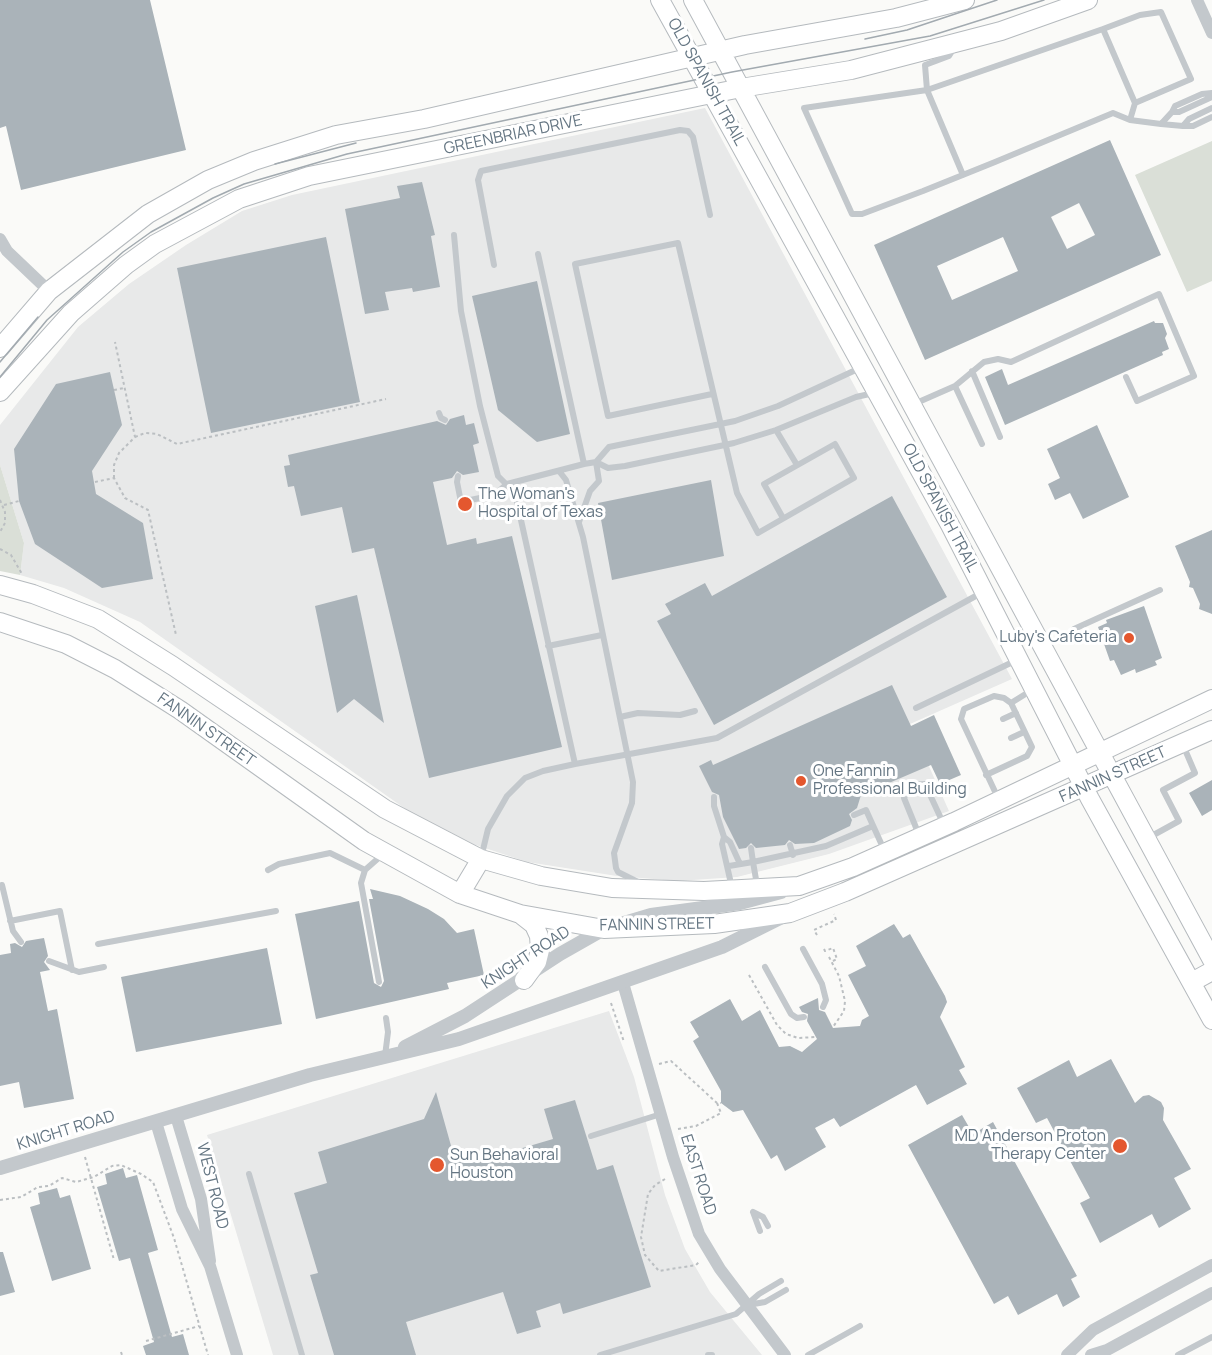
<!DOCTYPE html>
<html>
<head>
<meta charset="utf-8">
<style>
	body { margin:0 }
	canvas { display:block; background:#fafaf8 }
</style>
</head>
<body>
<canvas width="1212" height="1355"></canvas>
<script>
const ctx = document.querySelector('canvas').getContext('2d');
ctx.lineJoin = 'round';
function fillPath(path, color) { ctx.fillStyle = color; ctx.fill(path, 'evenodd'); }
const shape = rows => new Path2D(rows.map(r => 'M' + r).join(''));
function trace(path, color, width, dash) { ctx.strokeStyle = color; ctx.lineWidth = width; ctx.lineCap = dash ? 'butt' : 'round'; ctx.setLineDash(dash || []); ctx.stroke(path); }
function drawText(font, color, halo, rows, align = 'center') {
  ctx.font = font + ' Manrope,sans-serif'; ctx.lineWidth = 6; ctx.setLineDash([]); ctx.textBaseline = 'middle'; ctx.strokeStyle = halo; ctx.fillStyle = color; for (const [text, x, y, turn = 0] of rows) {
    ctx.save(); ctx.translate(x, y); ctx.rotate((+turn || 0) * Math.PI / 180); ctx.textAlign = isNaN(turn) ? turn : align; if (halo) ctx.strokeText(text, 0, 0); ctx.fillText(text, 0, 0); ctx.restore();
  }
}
const built = shape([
	[705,108,1012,679,910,724,949,811,829,854,737,877,678,881,617,876,527,862,473,844,407,810,140,622,64,588,20,575,24,543,0,465,0,425,78,327,129,284,186,245,242,211,292,195],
	[609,1011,634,1077,665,1195,685,1249,710,1292,762,1355,273,1355,207,1135]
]);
const green = shape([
	[1212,141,1212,281,1187,292,1135,175],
	[0,465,24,543,20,575,0,571]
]);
const building = shape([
	[0,0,150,0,186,150,21,190,6,126,0,128],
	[1110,140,1161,255,925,360,874,245],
	[1079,203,1095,235,1067,249,1051,217],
	[1003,237,1018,271,952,300,937,266],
	[422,182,435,235,431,236,440,287,413,292,412,288,385,292,389,310,365,314,345,209,400,198,397,186],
	[326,237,360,402,211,433,177,268],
	[537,281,570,434,537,442,498,410,472,296],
	[1154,321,1155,323,1163,323,1167,334,1165,338,1169,349,1162,352,1163,355,1005,425,985,377,1002,369,1008,385],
	[110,372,122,425,92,471,96,494,143,523,153,579,102,588,35,544,19,501,14,449,56,384],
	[464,415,466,425,474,423,479,443,473,445,479,472,463,475,457,471,452,478,433,482,447,545,476,538,477,544,512,536,562,747,429,778,374,548,352,553,342,507,301,516,294,486,288,487,284,466,290,465,288,455,437,421,446,425,450,419],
	[1097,425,1129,497,1083,519,1070,493,1055,500,1048,484,1060,478,1047,449],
	[711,480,724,556,612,580,598,503],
	[892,496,947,597,714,725,657,621,671,614,665,604,705,583,712,596],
	[1212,530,1212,614,1199,609,1200,604,1193,588,1189,587,1190,582,1175,546],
	[357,595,384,723,354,699,337,713,315,606],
	[1144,606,1162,658,1155,661,1157,665,1136,673,1135,669,1121,675,1114,660,1110,661,1098,627,1107,623,1106,620],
	[892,685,911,726,934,715,961,775,940,784,931,765,861,795,857,808,849,814,852,820,850,826,814,843,795,844,789,840,785,845,756,848,751,843,746,848,739,849,723,817,719,795,712,792,699,766,711,760,713,765],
	[1212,780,1212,810,1202,816,1189,793],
	[370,889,400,896,428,909,444,919,457,933,474,929,484,975,447,983,449,989,316,1019,295,914,359,901,374,983,381,987,384,981,369,899,373,899],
	[894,924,903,938,910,934,945,996,947,1002,940,1017,965,1067,959,1070,967,1084,927,1105,916,1085,840,1127,834,1118,815,1128,826,1147,785,1171,777,1155,771,1159,743,1110,733,1112,721,1103,721,1091,693,1041,699,1037,690,1022,730,999,742,1021,760,1010,779,1047,790,1046,802,1052,817,1039,807,1021,808,1014,802,1012,799,1007,818,998,819,1010,825,1012,833,1028,860,1026,862,1020,869,1016,848,975,866,966,856,946],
	[44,938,48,956,44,962,50,970,40,972,48,1011,57,1009,74,1099,24,1108,19,1082,0,1086,0,955,11,953,10,944,15,943,22,947,26,941],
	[267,948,282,1024,136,1052,121,977],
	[1111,1059,1135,1103,1143,1096,1149,1095,1161,1102,1164,1108,1163,1120,1191,1169,1174,1178,1191,1209,1159,1228,1152,1214,1100,1243,1080,1203,1090,1198,1047,1118,1036,1123,1017,1088,1069,1060,1077,1077],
	[436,1092,455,1160,490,1149,492,1157,553,1139,544,1109,575,1100,597,1170,613,1165,651,1287,563,1314,560,1303,536,1311,541,1327,517,1334,503,1292,406,1322,416,1355,334,1355,310,1275,318,1273,294,1193,327,1183,318,1152,424,1119],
	[962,1115,973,1134,993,1122,1077,1276,1071,1279,1080,1297,1063,1307,1057,1294,1018,1315,1008,1296,994,1304,908,1145],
	[123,1168,126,1178,137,1175,158,1250,148,1253,172,1337,183,1334,189,1355,146,1355,143,1346,154,1342,130,1258,119,1261,97,1187,107,1184,105,1174],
	[57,1188,60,1198,70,1195,91,1269,52,1281,30,1207,40,1204,38,1193],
	[0,1252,3,1252,15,1292,0,1296]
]);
const path = shape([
	[114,390,124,388],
	[135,437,145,433,157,434,177,444,386,399],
	[114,478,114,465,119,453,135,437,115,342],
	[95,482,114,478,125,498,148,510,176,635],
	[0,500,5,512,5,523,0,532],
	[4,505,19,501],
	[0,549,11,555,22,574],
	[817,935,814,930,836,920,834,914],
	[824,949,825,951,833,948,837,959,831,962],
	[829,957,839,976,845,1001,844,1011,833,1027],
	[749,975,777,1025,786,1034,798,1038,815,1037],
	[611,1003,624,1042],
	[659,1064,671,1061,717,1103,721,1103],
	[678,1129,696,1126,721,1113,717,1103],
	[85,1157,114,1260],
	[665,1179,655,1185,648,1194,641,1237,645,1255,659,1271,696,1265,700,1261],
	[0,1200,21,1197,38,1187,49,1186,62,1178,76,1182,94,1177,112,1166,121,1165,141,1174,153,1182,174,1238,208,1355],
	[146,1341,199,1326],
	[121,1352,122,1355]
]);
const service = shape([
	[1103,29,1140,15,1161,12,1191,79,1135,103],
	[954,48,949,56,925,65,927,90,804,108,852,214,862,214,923,191,995,162,1113,113,1130,120,1135,103,1103,29,927,90,963,175],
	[1212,97,1179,112,1172,112,1161,124,1183,126,1189,119,1212,108],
	[1172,112,1175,106,1202,94,1212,93],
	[1130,120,1161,124],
	[1183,126,1193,126,1212,117],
	[454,235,461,311,480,406,498,476,515,493,575,764,543,771,525,778,507,796,488,829,481,858],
	[494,265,478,180,481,171,680,130,688,131,693,137,710,215],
	[972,371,1000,437],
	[955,386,982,444],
	[712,394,608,416,575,264,678,243,737,493,758,533,854,478,835,444,764,484,783,518],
	[914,404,955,386,984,362,998,359,1011,362,1159,294,1194,376,1137,401,1126,377],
	[439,413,441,418,445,420],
	[776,430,797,465],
	[596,462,608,468,625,466,734,443,776,430,856,397,874,393],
	[584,464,596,462,609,447,735,421,778,406,860,368],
	[559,471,566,480,583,537,633,782,632,803,614,853,616,868,618,872,640,883],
	[458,476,457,482,461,502,494,495,507,484,584,464,538,254],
	[579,522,590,491,599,481,596,462],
	[1074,629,1160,590],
	[548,646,602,635],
	[916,708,1017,660],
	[620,717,638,713,680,715,695,711],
	[1003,719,1016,713],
	[1011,738,1024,732],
	[575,764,717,738,983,592],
	[986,775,1027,756,1032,747,1011,703],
	[714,797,714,806,724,837,722,844,732,888],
	[998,798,961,719,964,709,994,696,1004,698,1011,703,1032,690],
	[854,815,866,810,885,852],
	[919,835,904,798,910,785,925,784,944,825],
	[724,837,730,842,740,864],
	[1148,838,1179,821,1163,790,1195,773,1183,745],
	[790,845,793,855],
	[729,866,753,862,751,848],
	[268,870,279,864,330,853,365,870],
	[2,885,13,931,21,942],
	[757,885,753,862,826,846,873,826],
	[10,921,60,911,72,970],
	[98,944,276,911],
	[803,949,822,984,826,1000,823,1007],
	[49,961,79,972,104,967],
	[765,967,791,1014,797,1018,804,1017],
	[379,982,361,883,365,870,382,855],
	[385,1056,388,1032,386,1018],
	[591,1136,661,1114],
	[249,1174,302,1355],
	[753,1212,763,1217,768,1226],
	[753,1212,760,1231],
	[748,1305,765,1302,786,1290],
	[600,1355,736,1314,759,1294,781,1281],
	[708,1355,712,1355],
	[808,1355,860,1326],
	[1178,1355,1212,1337]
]);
const minor = shape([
	[1197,0,1212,33],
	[0,239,7,251,49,291],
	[623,983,673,1157,699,1234,720,1269,785,1355],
	[176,1116,201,1199,210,1261],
	[156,1122,182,1209,210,1266,237,1355],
	[1067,1355,1093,1330,1212,1265],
	[1091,1355,1107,1350,1212,1293]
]);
const tertiary = shape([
	[405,1047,465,1016,560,954,604,929,651,915,740,903,781,892],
	[0,1168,310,1075,459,1039,722,947,780,918]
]);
const primary = shape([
	[660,0,950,525,1090,799,1212,1020],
	[693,0,1212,960],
	[0,348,49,291,148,214,208,180,254,161,336,135,424,119,745,45,896,18,965,0],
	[0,392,71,313,126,265,155,244,239,199,309,176,741,88,851,70,1001,31,1088,0],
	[0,585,33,594,98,619,173,666,385,809,481,859,541,876,612,888,704,891,799,886,853,867,954,822,1212,699],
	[0,622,66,644,115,669,180,710,364,841,460,894,520,914,604,929,714,924,790,913,845,892,1212,730],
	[460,894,481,859],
	[520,914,534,925,539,936,540,950,537,962,524,980],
	[1192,982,1212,971]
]);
const tram = shape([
	[865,39,907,30,997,0],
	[275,164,356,143],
	[0,362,38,317],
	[0,377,47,320,123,252,151,232,213,198,244,184,347,154,732,72,930,36,1044,0]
]);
const markers = [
	[465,504,8,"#e4572e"],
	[1129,638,6,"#e4572e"],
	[801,781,6,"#e4572e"],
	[1120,1146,8,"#e4572e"],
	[437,1165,8,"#e4572e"]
];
const streetNames = [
	["OLD SPANISH TRAIL",706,82,61],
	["GREENBRIAR DRIVE",513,135,-12],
	["OLD SPANISH TRAIL",940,508,62],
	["FANNIN STREET",206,730,35],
	["FANNIN STREET",1113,775,-24],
	["FANNIN STREET",657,925,-1],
	["KNIGHT ROAD",526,958,-33],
	["KNIGHT ROAD",66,1131,-17],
	["EAST ROAD",698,1175,72],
	["WEST ROAD",212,1186,76]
];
const poiNames = [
	["The Woman's",478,495],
	["Hospital of Texas",478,513],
	["Luby's Cafeteria",1117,638,"right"],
	["One Fannin",813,772],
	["Professional Building",813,790],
	["MD Anderson Proton",1106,1137,"right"],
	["Therapy Center",1106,1155,"right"],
	["Sun Behavioral",450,1156],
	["Houston",450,1174]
];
fillPath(built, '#e8e9e9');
fillPath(green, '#dadfd7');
fillPath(building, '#aab3b9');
trace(primary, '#b5babe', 20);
trace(path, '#bbbfc2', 2, [3, 3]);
trace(service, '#c3c8cc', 6);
trace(minor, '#c3c8cc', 12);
trace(tertiary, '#c3c8cc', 14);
trace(primary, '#fff', 18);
trace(tram, '#a2aab0', 1.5);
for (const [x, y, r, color] of markers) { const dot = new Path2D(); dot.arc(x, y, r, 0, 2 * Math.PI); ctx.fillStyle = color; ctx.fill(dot); trace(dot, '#fff', 2); }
drawText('16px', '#657683', '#fff', streetNames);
drawText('16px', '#657683', '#fff', poiNames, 'left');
</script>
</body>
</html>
